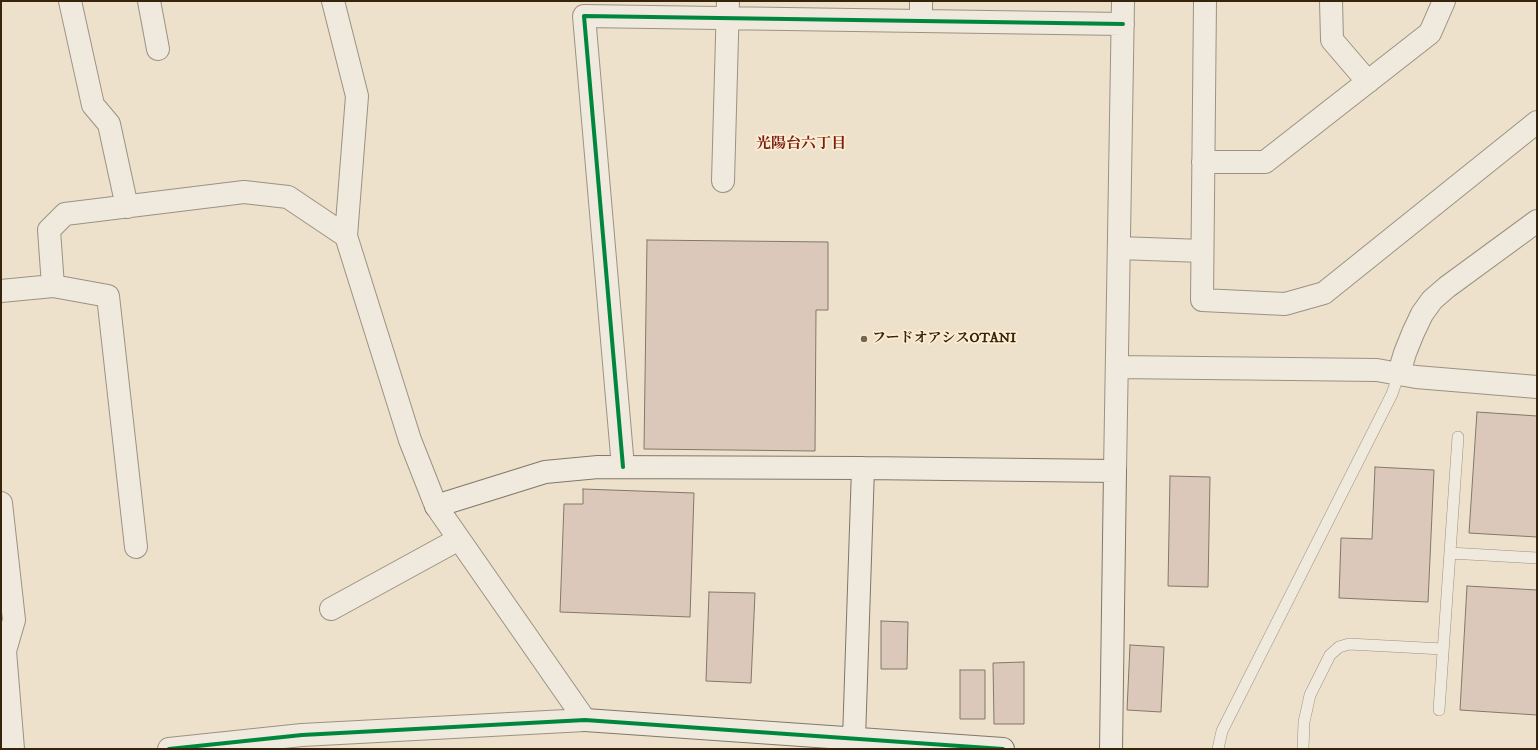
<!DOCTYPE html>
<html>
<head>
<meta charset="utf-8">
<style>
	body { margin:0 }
	#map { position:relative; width:1538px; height:750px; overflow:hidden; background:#ede1cb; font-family:"IM FELL DW Pica",serif }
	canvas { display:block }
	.frame { position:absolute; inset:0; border:2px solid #38240a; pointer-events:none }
</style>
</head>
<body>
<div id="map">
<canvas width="1538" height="750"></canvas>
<div class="frame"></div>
</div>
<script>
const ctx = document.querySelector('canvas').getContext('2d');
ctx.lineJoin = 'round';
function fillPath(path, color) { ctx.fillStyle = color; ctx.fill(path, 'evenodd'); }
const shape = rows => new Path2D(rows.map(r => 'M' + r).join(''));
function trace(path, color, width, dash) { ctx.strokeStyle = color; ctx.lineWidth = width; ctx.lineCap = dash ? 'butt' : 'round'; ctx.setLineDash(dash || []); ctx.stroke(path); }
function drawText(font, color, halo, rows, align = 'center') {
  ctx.font = font + ' "IM FELL DW Pica","Noto Serif JP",serif'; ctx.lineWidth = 3.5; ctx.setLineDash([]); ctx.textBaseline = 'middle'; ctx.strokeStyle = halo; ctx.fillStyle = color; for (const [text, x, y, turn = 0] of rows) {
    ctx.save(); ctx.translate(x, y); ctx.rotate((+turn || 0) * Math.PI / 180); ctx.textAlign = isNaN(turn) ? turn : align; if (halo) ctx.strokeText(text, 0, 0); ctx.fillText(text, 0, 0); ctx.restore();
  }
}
const building = shape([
	[647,240,828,242,828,310,816,310,815,451,644,449,647,240],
	[1477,412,1537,416,1537,537,1469,533,1477,412],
	[1375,467,1434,470,1428,602,1339,598,1341,538,1372,539,1375,467],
	[1170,476,1210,477,1208,587,1168,586,1170,476],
	[583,489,694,493,690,617,560,612,564,504,583,504,583,489],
	[1467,586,1537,590,1537,715,1460,710,1467,586],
	[709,592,755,593,751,683,706,681,709,592],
	[881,621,908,622,907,669,881,669,881,621],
	[1130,645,1164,647,1161,712,1127,710,1130,645],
	[1024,662,1024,724,994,724,993,663,1024,662],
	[960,670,985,670,985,719,960,719,960,670]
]);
const lane = shape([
	[1450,553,1537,558],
	[1439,710,1458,437],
	[1218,749,1222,731,1392,394,1399,373],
	[1303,749,1304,722,1310,695,1330,655,1339,647,1349,644,1443,649]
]);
const street = shape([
	[70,1,93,105,109,124,127,207],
	[149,1,158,49],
	[333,1,357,96,346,236,410,440,436,506,585,720],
	[921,1,921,21],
	[1205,1,1202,300,1285,304,1324,293,1537,122],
	[1331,1,1332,40,1368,82],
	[1203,162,1265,162,1430,33,1444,1],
	[723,181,728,1],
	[1119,248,1202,251],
	[53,286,108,296,136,547],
	[1,291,53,286,49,230,65,214,244,192,288,197,346,236],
	[1117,367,1377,370,1416,377,1537,387],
	[1399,373,1405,353,1413,333,1422,314,1432,300,1447,287,1537,221],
	[623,467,584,16,1123,24],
	[1115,471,1123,1],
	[1,503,14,620,5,651,13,749],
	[331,609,459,539],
	[169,749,302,735,585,720]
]);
const secondary = shape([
	[436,506,545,472,598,467,863,468,1115,471,1111,749],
	[585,720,1003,749],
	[854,739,863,468]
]);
const cycleway = shape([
	[623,467,584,16,1123,24],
	[169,749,302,735,585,720,1003,749]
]);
const markers = [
	[864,339,4,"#77664e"]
];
const poiNames = [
	["フードオアシスOTANI",872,339]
];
const neighbourhoodNames = [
	["光陽台六丁目",801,145]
];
fillPath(building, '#dbc8ba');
trace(building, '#817869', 1);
trace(lane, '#9b9282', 12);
trace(street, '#9b9282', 24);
trace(secondary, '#817869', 24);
trace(lane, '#efe9de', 11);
trace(street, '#efe9de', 22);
trace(secondary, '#efe9de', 22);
trace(cycleway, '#00873e', 4);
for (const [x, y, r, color] of markers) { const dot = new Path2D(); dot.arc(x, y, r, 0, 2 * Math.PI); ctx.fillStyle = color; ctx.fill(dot); trace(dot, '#fdeed3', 1.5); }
drawText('bold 14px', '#38240a', '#fdeed3', poiNames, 'left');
drawText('bold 15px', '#7a1f14', '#fdeed3', neighbourhoodNames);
</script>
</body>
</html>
